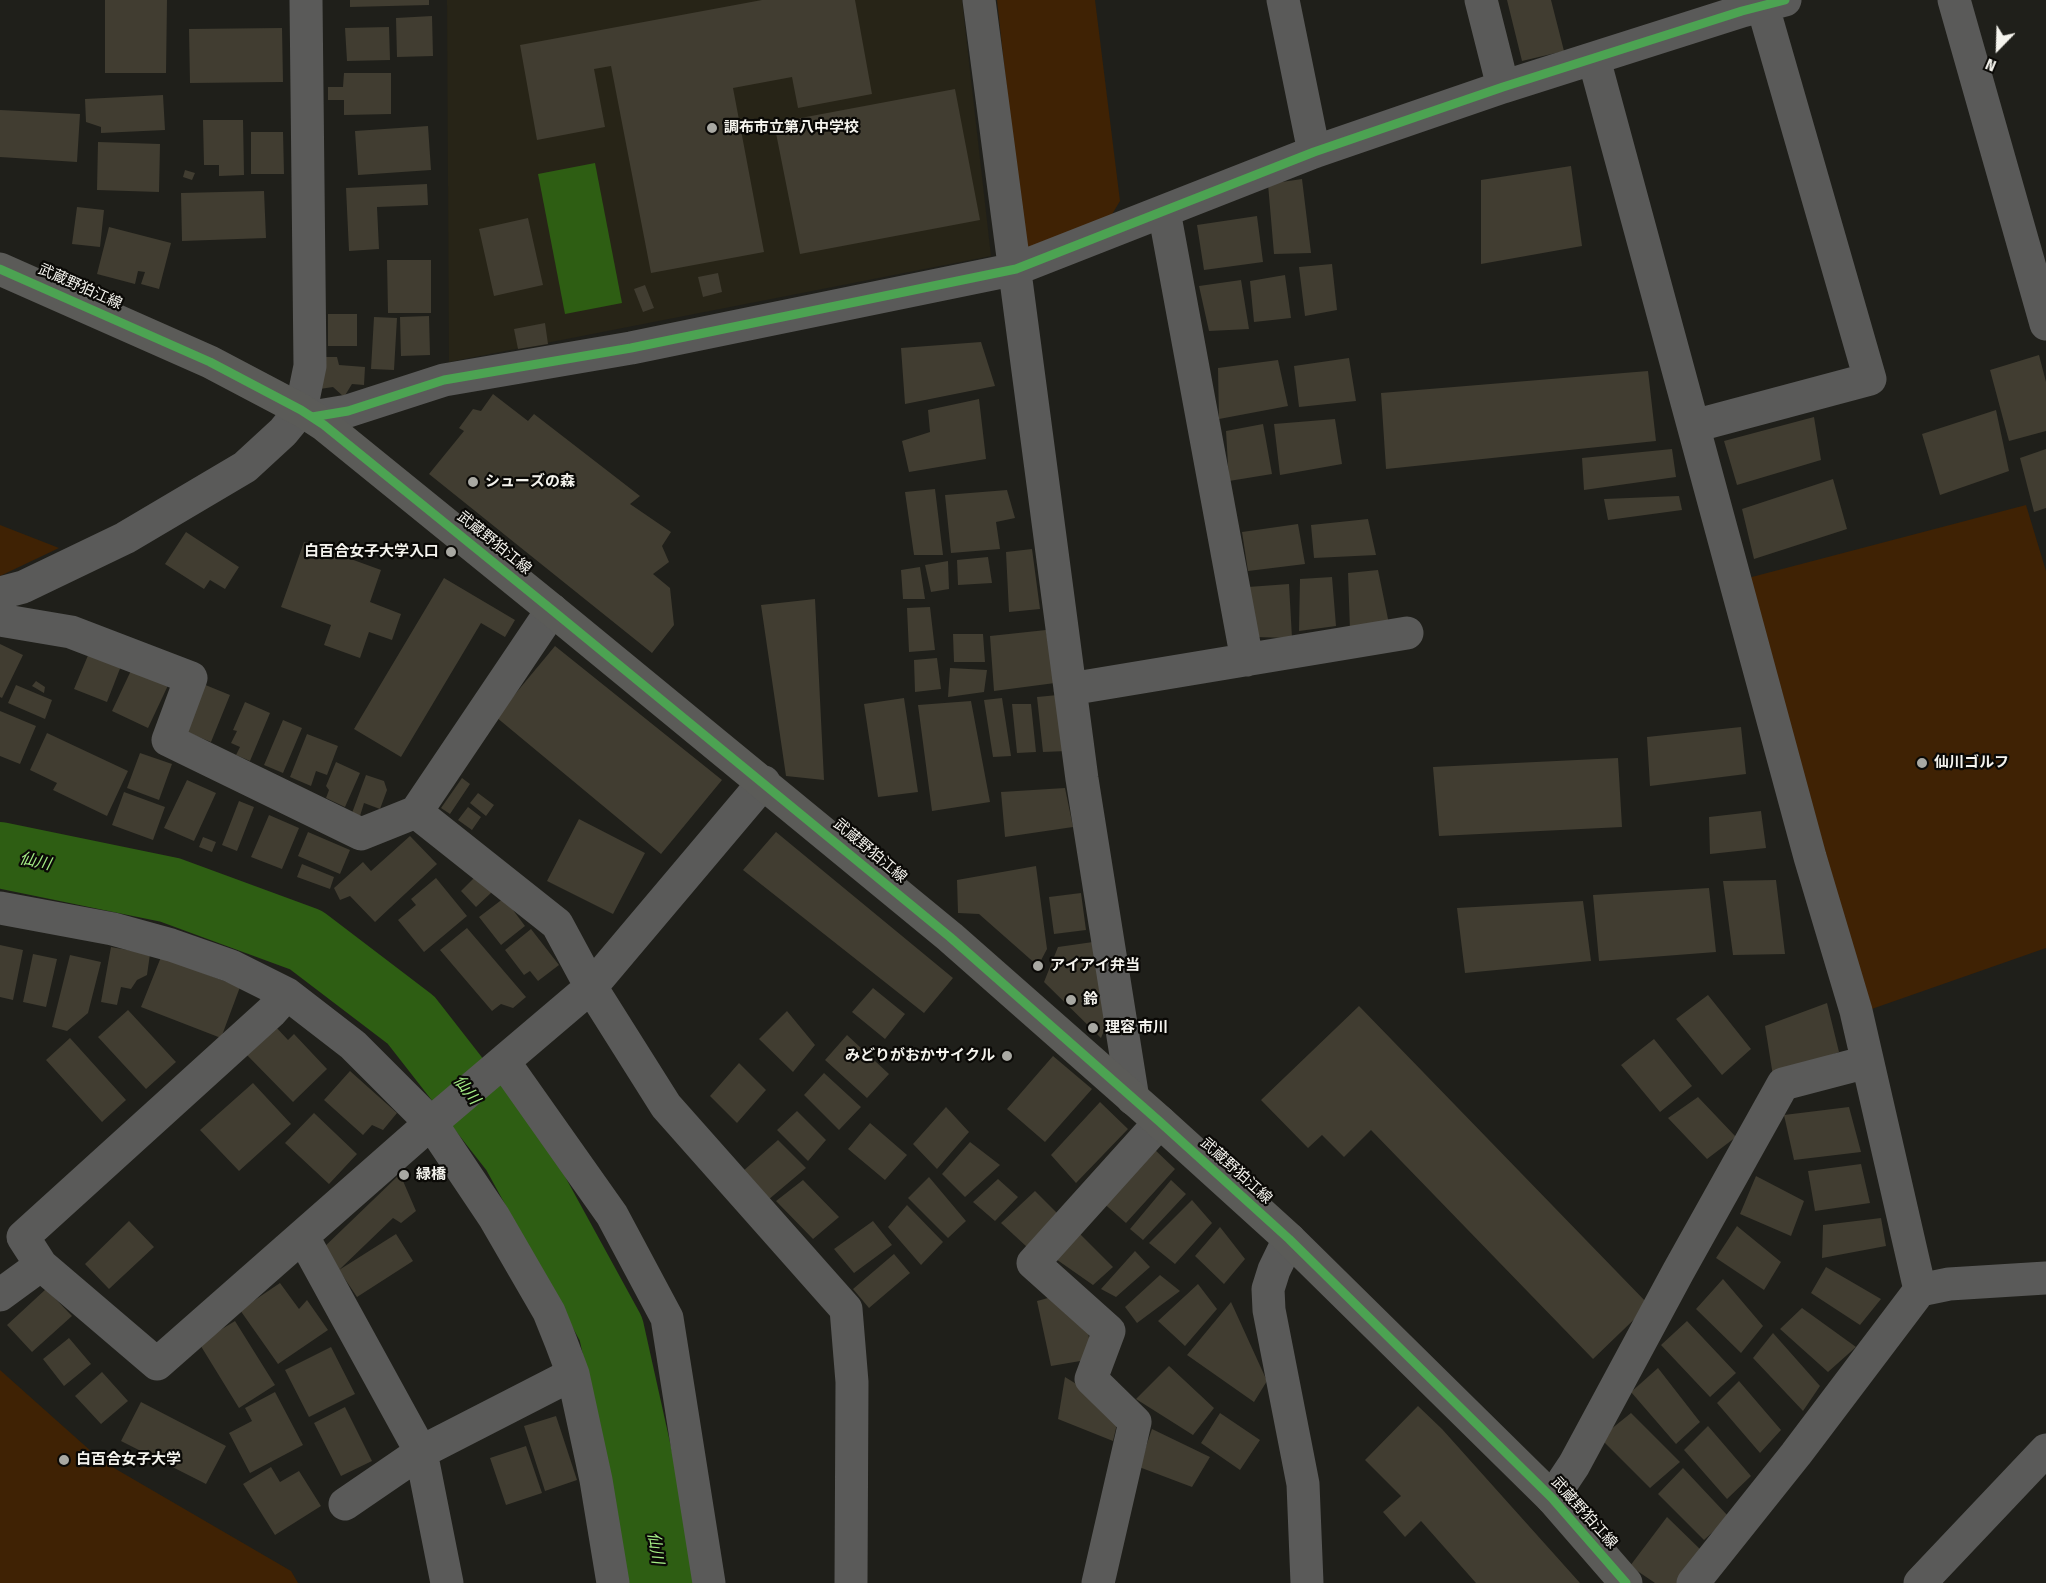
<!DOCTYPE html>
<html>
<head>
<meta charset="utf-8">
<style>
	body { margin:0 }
	#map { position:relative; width:2046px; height:1583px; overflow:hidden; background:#1f1f1a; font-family:"Fira Sans Condensed",sans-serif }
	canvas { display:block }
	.north { position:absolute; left:1968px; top:18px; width:60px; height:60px; -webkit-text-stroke:4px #0a0906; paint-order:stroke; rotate:203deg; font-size:16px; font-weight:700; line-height:24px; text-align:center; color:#f4f3ed }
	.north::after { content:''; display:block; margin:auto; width:21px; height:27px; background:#f4f3ed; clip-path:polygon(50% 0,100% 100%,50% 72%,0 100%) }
</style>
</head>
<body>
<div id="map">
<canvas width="2046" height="1583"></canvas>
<div class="north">N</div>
</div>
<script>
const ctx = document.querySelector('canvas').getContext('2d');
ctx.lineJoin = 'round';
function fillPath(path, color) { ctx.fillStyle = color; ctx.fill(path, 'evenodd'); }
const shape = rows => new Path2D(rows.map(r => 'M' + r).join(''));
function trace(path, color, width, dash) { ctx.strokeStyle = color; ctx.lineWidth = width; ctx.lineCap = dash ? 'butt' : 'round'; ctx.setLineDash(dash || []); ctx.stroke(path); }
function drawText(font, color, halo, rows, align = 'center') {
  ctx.font = font + ' "Fira Sans Condensed","Noto Sans JP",sans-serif'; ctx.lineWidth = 4.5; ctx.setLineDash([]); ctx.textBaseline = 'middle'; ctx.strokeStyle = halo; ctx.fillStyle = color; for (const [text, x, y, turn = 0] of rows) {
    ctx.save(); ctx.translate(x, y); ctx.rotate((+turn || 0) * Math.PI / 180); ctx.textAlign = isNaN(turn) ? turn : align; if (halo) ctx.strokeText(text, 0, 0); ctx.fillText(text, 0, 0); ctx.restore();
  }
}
const built = shape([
	[447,0,962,0,991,256,449,362]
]);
const green = shape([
	[997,0,1095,0,1120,201,1111,216,1025,255],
	[2026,505,2046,571,2046,948,1866,1011,1748,578],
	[0,525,59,548,0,576],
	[0,1370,102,1461,291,1571,298,1583,0,1583]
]);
const water = shape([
	[595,163,622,303,565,314,538,174]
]);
const river = shape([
	[0,855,170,890,306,940,411,1020,514,1152,611,1329,645,1482,661,1583]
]);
const building = shape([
	[105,0,167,0,166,73,105,73],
	[350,0,429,0,429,5,350,7],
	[762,0,855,0,872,94,798,108,792,77,733,88,764,252,651,273,611,66,594,69,605,127,537,140,520,45],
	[1507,0,1551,0,1564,51,1522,61],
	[432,16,433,56,397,57,396,18],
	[389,27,390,60,347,61,345,28],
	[282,28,283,82,190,83,189,29],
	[344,73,391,73,391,114,344,115,344,100,328,100,328,87,343,87],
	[955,89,980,220,800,254,774,123],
	[163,95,165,130,101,133,101,127,86,122,85,99],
	[0,110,80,114,77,162,0,157],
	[203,120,243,120,244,175,219,176,219,165,204,165],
	[428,126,431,170,358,175,355,131],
	[251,132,283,132,284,174,251,174],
	[98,142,160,144,159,192,97,190],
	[1571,166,1582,246,1481,264,1481,180],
	[185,170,195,173,192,180,183,177],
	[1302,179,1311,253,1274,254,1268,184],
	[427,184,428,205,377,207,379,249,349,251,346,188],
	[264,191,266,238,182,241,181,193],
	[77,207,104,210,100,247,72,244],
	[1257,216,1263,262,1204,270,1197,225],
	[528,218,543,285,494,296,479,229],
	[109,227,171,243,159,289,141,284,145,272,138,271,135,284,97,274],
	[387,260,431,260,431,313,388,313],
	[1332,264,1337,310,1305,316,1299,267],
	[718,273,722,292,703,297,698,277],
	[1285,275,1291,318,1254,322,1250,281],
	[1241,280,1249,329,1209,331,1199,286],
	[645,285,654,308,643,312,634,289],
	[328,314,357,314,357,346,328,346],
	[429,316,430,355,401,356,400,317],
	[374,317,397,318,394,370,371,369],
	[545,323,548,344,518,349,514,329],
	[981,342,995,386,905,404,901,348],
	[2039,355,2046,382,2046,431,2009,441,1990,370],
	[322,357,337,357,339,365,365,367,364,385,352,384,344,397,333,387,313,390],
	[1349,358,1356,401,1299,407,1294,366],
	[1278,360,1288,406,1219,419,1218,368],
	[1648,371,1656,441,1386,469,1381,393],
	[493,394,528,421,534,414,640,496,630,504,671,532,662,546,669,562,653,574,670,588,674,625,652,653,429,474,464,431,459,428,473,409,481,411],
	[979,399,986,459,909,472,902,441,930,432,928,410],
	[1996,410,2009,471,1940,495,1922,434],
	[1814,417,1821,460,1737,485,1724,441],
	[1335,419,1342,464,1280,475,1274,424],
	[1263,424,1272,474,1229,481,1226,431],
	[1672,449,1676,477,1584,490,1582,458],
	[2046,449,2046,508,2034,512,2020,458],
	[1833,479,1847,529,1754,559,1742,509],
	[935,489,943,555,914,555,905,492],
	[1007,490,1015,518,996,522,1000,549,951,553,945,495],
	[1679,496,1682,510,1608,520,1604,499],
	[1368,519,1376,555,1314,558,1311,525],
	[1298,524,1305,564,1248,571,1242,532],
	[186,532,239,567,225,589,210,580,204,589,165,564],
	[304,542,381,570,370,602,401,614,392,640,369,632,360,658,324,645,331,625,281,607],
	[1032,549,1040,609,1009,612,1006,552],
	[988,557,992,583,958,585,957,560],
	[948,561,949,589,931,592,925,565],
	[920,567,925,599,903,599,901,570],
	[1378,570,1389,624,1350,630,1348,573],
	[1332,577,1336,626,1299,631,1300,579],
	[444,578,515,620,505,637,481,623,401,757,354,729],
	[1289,584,1292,638,1254,637,1248,587],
	[815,599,824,780,786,776,761,605],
	[930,607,935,650,909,652,907,608],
	[1046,630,1055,683,994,691,990,636],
	[953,634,983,634,985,662,954,662],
	[0,644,23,655,2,698,0,697],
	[555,646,722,780,661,854,496,717],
	[89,653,121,666,107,702,74,689],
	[937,658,941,689,915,692,914,660],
	[135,662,171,679,148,728,112,711],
	[950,668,987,670,984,692,948,697],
	[36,681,45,687,44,693,32,686],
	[203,684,230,695,211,742,184,731],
	[16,685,52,700,45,719,8,703],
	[1058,695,1067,751,1043,752,1037,697],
	[904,698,918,792,878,797,864,704],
	[1002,698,1011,756,993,757,984,700],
	[971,701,990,802,932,811,918,705],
	[245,702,270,713,250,761,236,755,240,747,231,743,237,731,233,730],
	[1012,704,1031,704,1036,752,1017,753],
	[0,711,36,726,20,764,0,756],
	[283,720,302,728,283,773,264,765],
	[1741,727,1746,774,1650,786,1647,737],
	[47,733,128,771,107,816,53,790,57,783,30,770],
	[307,734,338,746,327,775,316,771,311,786,290,777],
	[140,753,172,764,159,800,127,788],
	[1618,758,1622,827,1439,836,1433,767],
	[336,762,360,773,345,807,326,798,329,790,326,786],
	[366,775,384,781,387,790,380,809,364,803,360,816,352,813],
	[462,778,470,784,450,814,441,808],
	[187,780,216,793,194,841,164,828],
	[1065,788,1073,827,1005,837,1001,792],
	[124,792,165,807,153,840,112,825],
	[478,793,494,805,486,816,470,803],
	[239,801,254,807,237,851,222,845],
	[468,807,481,817,472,830,458,820],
	[1761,811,1766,848,1710,854,1709,817],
	[269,815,299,828,282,869,251,857],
	[579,819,645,853,613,914,547,881],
	[308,832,350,850,340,874,298,856],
	[776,832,953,978,924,1013,743,870],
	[410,836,437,864,375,922,350,896,340,900,334,888,363,862,371,871],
	[203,837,216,842,212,852,199,847],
	[302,864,334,877,330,889,297,877],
	[1036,866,1047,949,1038,966,979,914,958,913,957,880],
	[477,875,493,891,476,907,461,891],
	[436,878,467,916,424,952,398,920,416,905,411,899],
	[1776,880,1785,954,1733,955,1723,881],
	[1709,888,1716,952,1599,961,1593,895],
	[1081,893,1086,930,1054,934,1049,897],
	[504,898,525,926,501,945,479,917],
	[1583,901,1591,961,1465,973,1457,908],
	[467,928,526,997,513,1008,501,1004,492,1011,440,950],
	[531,929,559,965,538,981,530,971,524,975,505,950],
	[1093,942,1107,1023,1101,1038,1044,982,1058,947],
	[0,945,23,950,13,1000,0,997],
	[111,947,150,954,147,975,137,980,131,989,121,987,117,1005,101,1002],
	[33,954,57,959,46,1007,23,1002],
	[70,955,101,962,88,1013,67,1031,52,1027],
	[161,957,240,987,221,1038,141,1007],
	[873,988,905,1014,885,1039,852,1012],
	[1708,995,1751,1049,1722,1075,1676,1019],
	[1827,1003,1839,1052,1773,1076,1765,1026],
	[1359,1006,1649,1305,1593,1359,1371,1130,1344,1157,1322,1135,1308,1148,1261,1100],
	[128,1010,176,1062,146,1089,98,1037],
	[787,1011,815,1045,793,1072,759,1039],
	[274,1025,288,1040,294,1034,327,1069,293,1102,245,1053],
	[847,1035,889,1074,867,1098,825,1060],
	[70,1038,126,1100,102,1122,46,1060],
	[1654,1039,1692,1086,1660,1112,1621,1065],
	[1053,1056,1092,1089,1045,1142,1007,1109],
	[739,1063,766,1090,737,1123,710,1096],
	[350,1071,397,1113,383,1130,372,1125,363,1135,324,1100],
	[824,1073,861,1107,839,1130,804,1095],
	[253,1083,291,1124,239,1171,200,1130],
	[1698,1097,1736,1137,1707,1159,1668,1118],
	[1100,1102,1128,1129,1076,1183,1051,1155],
	[946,1107,969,1132,937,1169,913,1144],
	[1849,1107,1861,1152,1794,1160,1784,1115],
	[797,1111,826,1140,808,1161,777,1130],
	[314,1113,357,1154,329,1184,285,1143],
	[870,1123,907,1155,885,1180,848,1149],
	[778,1140,806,1168,768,1200,742,1172],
	[970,1142,1000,1165,965,1197,942,1174],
	[1152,1147,1175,1169,1126,1223,1100,1200],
	[1861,1164,1870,1203,1815,1211,1808,1171],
	[400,1174,416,1211,401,1223,393,1218,339,1270,396,1234,413,1261,357,1297,339,1270,319,1252],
	[1756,1176,1804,1201,1791,1236,1740,1214],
	[929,1177,966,1221,948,1238,908,1198],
	[998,1179,1018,1197,995,1221,973,1202],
	[803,1180,839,1217,813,1239,776,1201],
	[1171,1180,1186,1194,1143,1240,1130,1229],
	[1035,1191,1059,1215,1027,1247,1001,1223],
	[1192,1200,1212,1223,1175,1264,1149,1243],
	[907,1205,943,1242,921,1265,888,1227],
	[1881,1218,1886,1246,1822,1258,1823,1225],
	[129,1221,154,1247,109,1289,85,1264],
	[873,1221,892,1245,854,1273,834,1249],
	[1737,1226,1781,1262,1764,1290,1716,1258],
	[1220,1227,1245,1259,1224,1284,1195,1256],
	[1079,1233,1113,1267,1093,1285,1053,1257],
	[1135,1251,1150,1267,1116,1297,1101,1289],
	[894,1254,910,1273,869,1308,853,1289],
	[1826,1267,1881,1299,1860,1325,1811,1293],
	[1160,1275,1180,1291,1137,1323,1125,1307],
	[1723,1279,1763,1326,1741,1353,1696,1309],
	[280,1283,299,1309,307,1300,328,1330,278,1364,240,1310],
	[1198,1284,1217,1309,1185,1346,1158,1321],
	[46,1289,72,1316,32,1352,7,1325],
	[1059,1295,1086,1317,1092,1359,1051,1366,1037,1301],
	[1231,1302,1267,1381,1254,1402,1187,1355],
	[1802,1308,1856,1347,1828,1372,1780,1329],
	[235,1321,275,1385,239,1408,199,1343],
	[1687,1321,1736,1373,1710,1397,1661,1345],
	[1773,1333,1820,1386,1803,1411,1753,1358],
	[69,1338,91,1364,64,1386,43,1359],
	[331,1347,355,1394,309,1417,285,1370],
	[1169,1366,1214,1408,1193,1435,1136,1399],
	[1658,1368,1700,1422,1676,1444,1631,1392],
	[102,1372,128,1401,101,1424,75,1396],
	[1065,1377,1120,1411,1113,1441,1058,1419],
	[1739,1381,1781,1430,1760,1453,1717,1403],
	[275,1392,303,1445,250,1473,229,1433,252,1421,245,1408],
	[141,1402,226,1446,206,1484,121,1441],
	[1418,1406,1442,1429,1580,1583,1476,1583,1421,1521,1405,1537,1383,1512,1401,1496,1365,1460],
	[345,1407,372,1461,341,1476,314,1423],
	[1220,1413,1260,1440,1240,1470,1201,1443],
	[1631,1413,1680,1462,1650,1488,1600,1438],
	[556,1416,577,1480,545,1491,524,1426],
	[1708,1426,1751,1476,1727,1499,1684,1450],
	[1152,1429,1210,1457,1192,1487,1139,1467],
	[526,1446,542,1493,506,1505,490,1458],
	[271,1467,280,1482,299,1471,321,1506,275,1535,243,1484],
	[1683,1468,1729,1517,1704,1540,1658,1494],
	[1667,1517,1703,1552,1677,1583,1655,1583,1630,1566]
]);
const minor = shape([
	[979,0,1082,779,1133,1099],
	[1283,0,1314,152],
	[1481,0,1503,87],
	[1954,0,2046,324],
	[1594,59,1810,857,1856,1011,1920,1290],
	[1164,211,1247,660],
	[312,417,348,411,444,380,631,348,1016,269,1314,152,1503,87,1742,11,1785,0],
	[1694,426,1870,379,1763,7],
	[0,593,23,587,125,538,245,467,283,432,301,410,310,366,306,0],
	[0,620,71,632,191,678,168,740,361,834,416,812,552,610],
	[1070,689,1407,633],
	[416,812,557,924,591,987,666,1106,846,1309,852,1382,851,1583],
	[0,908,113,929,171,945,231,966,287,994,353,1045,431,1123,494,1217,549,1312,561,1342,573,1374,596,1480,613,1583],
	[504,1062,612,1215,667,1318,709,1583],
	[303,1237,421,1452,447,1583],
	[1289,1239,1274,1270,1268,1289,1269,1310,1303,1484,1307,1583],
	[41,1265,23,1237,271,1012,287,994],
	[0,1295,41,1265,157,1364,431,1123,591,987,764,782],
	[1552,1498,1574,1465,1678,1272,1783,1084,1867,1062],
	[345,1504,421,1452,573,1374],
	[1098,1583,1135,1422,1091,1379,1109,1331,1033,1263,1160,1122],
	[1693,1583,1796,1454,1920,1290,1949,1284,2046,1278],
	[1920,1583,2046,1450]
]);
const major = shape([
	[0,269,210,362,301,410,324,425,552,610,950,937,1160,1122,1289,1239,1552,1498,1626,1583]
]);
const cycleway = shape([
	[0,269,210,362,301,410,324,425,552,610,950,937,1160,1122,1289,1239,1552,1498,1626,1583],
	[312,417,348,411,444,380,631,348,1016,269,1314,152,1503,87,1742,11,1785,0]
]);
const markers = [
	[712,128,6,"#a9a9a3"],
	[473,482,6,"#a9a9a3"],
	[451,552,6,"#a9a9a3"],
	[1922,763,6,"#a9a9a3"],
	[1038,966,6,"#a9a9a3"],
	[1071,1000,6,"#a9a9a3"],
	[1093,1028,6,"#a9a9a3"],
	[1007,1056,6,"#a9a9a3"],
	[404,1175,6,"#a9a9a3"],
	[64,1460,6,"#a9a9a3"]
];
const poiNames = [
	["調布市立第八中学校",724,128],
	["シューズの森",485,482],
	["白百合女子大学入口",439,552,"right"],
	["仙川ゴルフ",1934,763],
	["アイアイ弁当",1050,966],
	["鈴",1083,1000],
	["理容 市川",1105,1028],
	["みどりがおかサイクル",995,1056,"right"],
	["緑橋",416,1175],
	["白百合女子大学",76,1460]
];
const streetNames = [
	["武蔵野狛江線",80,287,24],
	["武蔵野狛江線",494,543,39],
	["武蔵野狛江線",870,851,40],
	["武蔵野狛江線",1236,1171,42],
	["武蔵野狛江線",1584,1513,48]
];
const waterNames = [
	["仙川",35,862,12],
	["仙川",466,1090,52],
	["仙川",655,1548,81]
];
fillPath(built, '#272417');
fillPath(green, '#3f2204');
fillPath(water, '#2e5e13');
trace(river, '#2e5e13', 66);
fillPath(building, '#413d31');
trace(minor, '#5a5a59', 33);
trace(major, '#5b5b58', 33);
trace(cycleway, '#4ca352', 9);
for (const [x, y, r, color] of markers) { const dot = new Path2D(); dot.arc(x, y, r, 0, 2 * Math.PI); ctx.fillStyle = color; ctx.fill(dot); trace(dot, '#0a0906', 2); }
drawText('bold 15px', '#f4f3ed', '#0a0906', poiNames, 'left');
drawText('15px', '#f4f3ed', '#0a0906', streetNames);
drawText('italic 16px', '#a5ee86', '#0a0906', waterNames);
</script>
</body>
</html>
